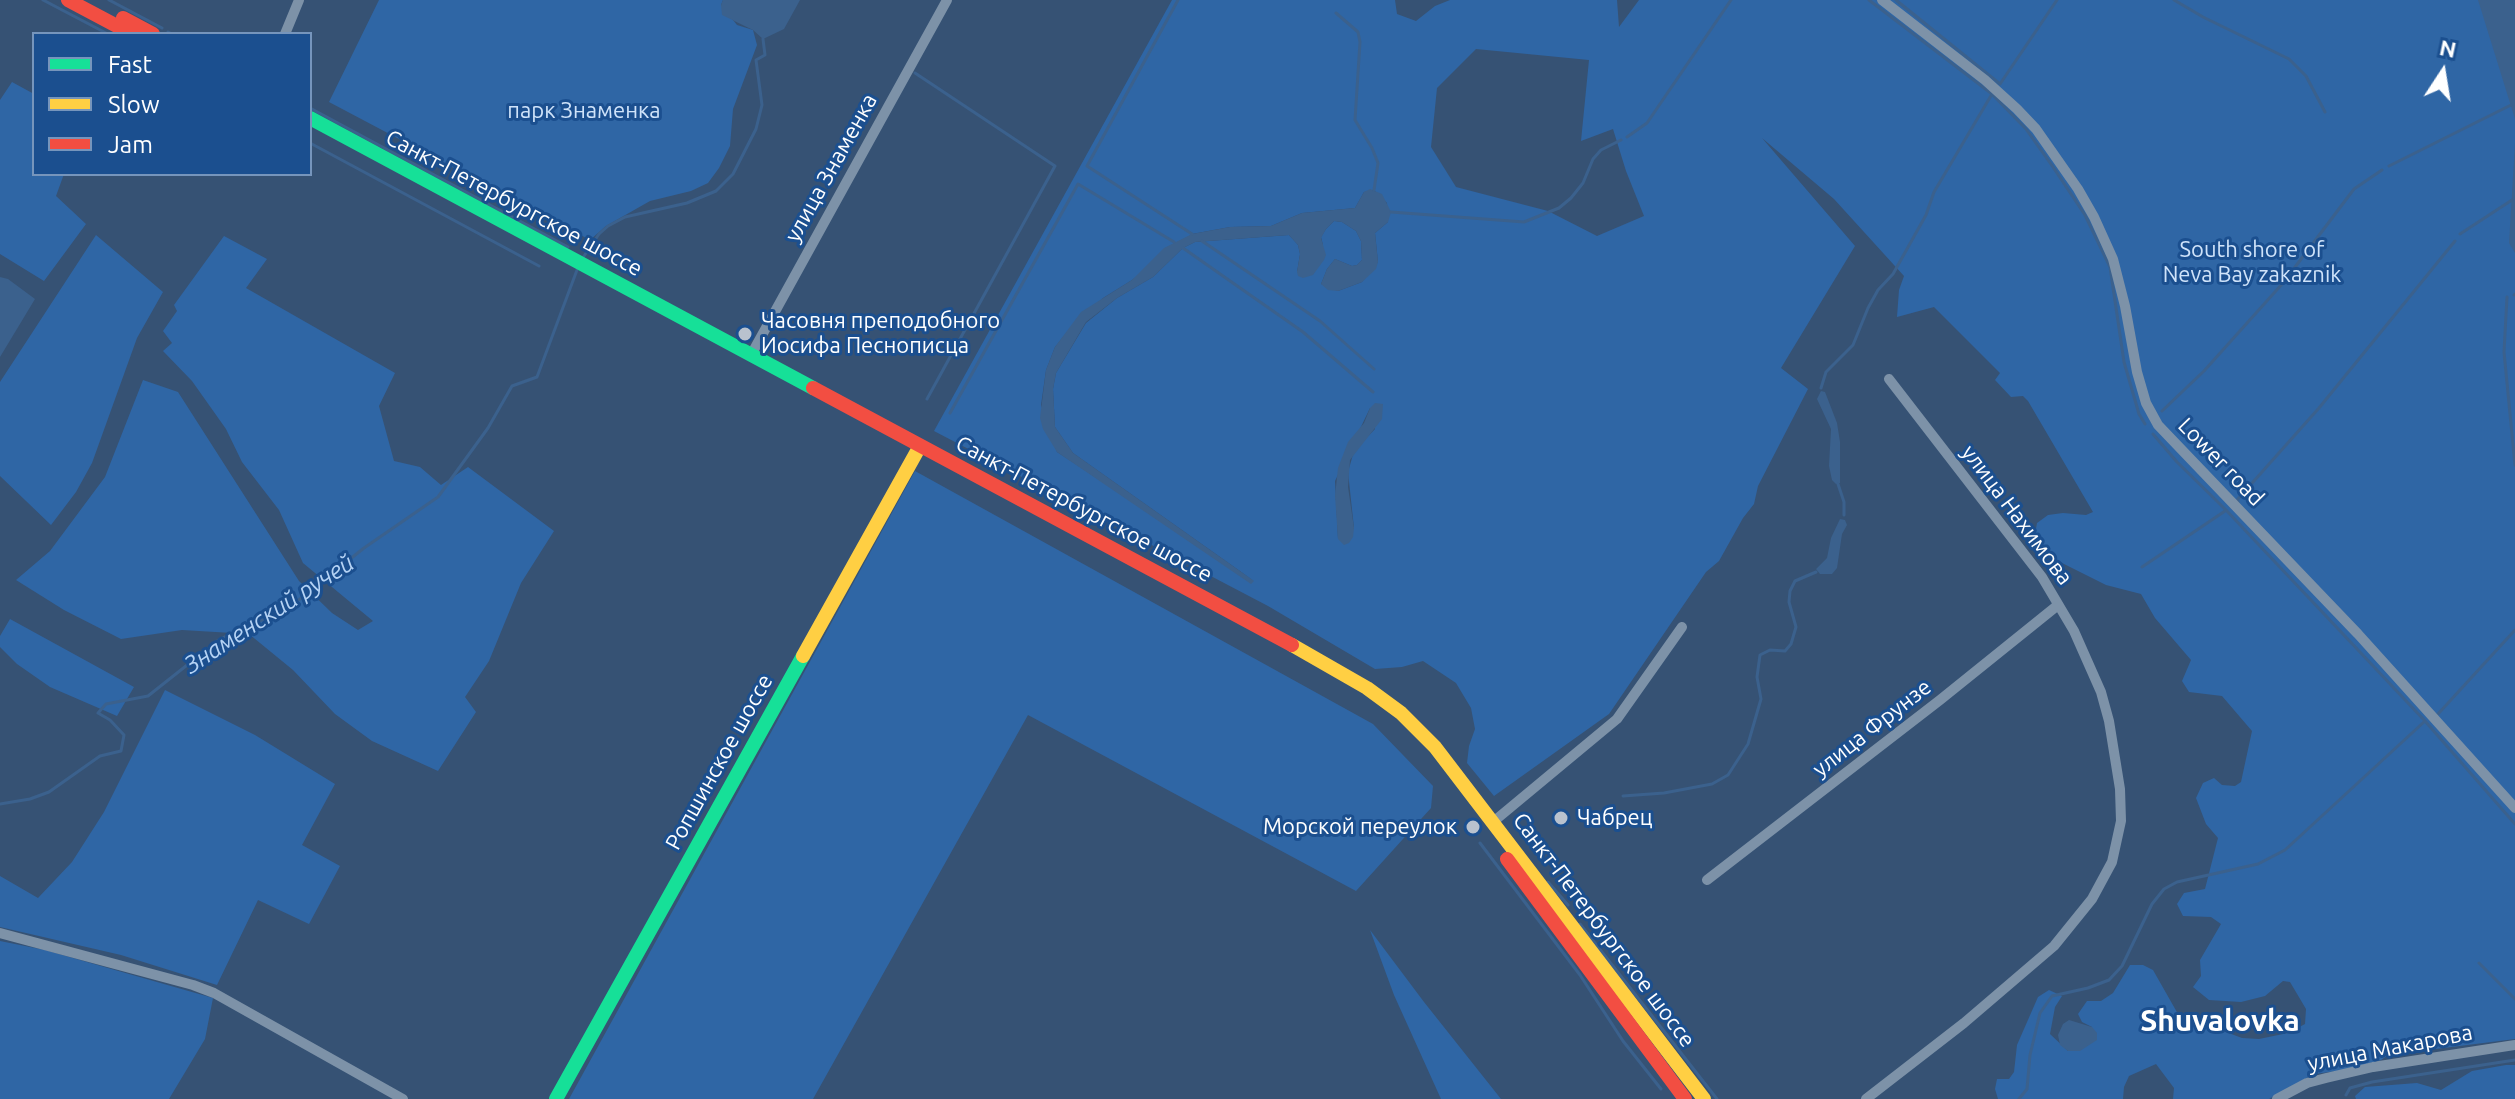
<!DOCTYPE html>
<html>
<head>
<meta charset="utf-8">
<style>
	body { margin:0 }
	#map { position:relative; width:2515px; height:1099px; overflow:hidden; background:#365274; font-family:Ubuntu,sans-serif }
	canvas { display:block }
	.legend { position:absolute; left:32px; top:32px; width:280px; height:144px; box-sizing:border-box; background:#1b4f8f; border:2px solid #7695bc; margin:0; padding:10px 14px; list-style:none; font-size:24px; color:#fff }
	.legend li { display:flex; align-items:center; gap:16px; height:40px }
	.legend b { width:40px; border:2px solid #7695bc }
	.north { position:absolute; left:2403px; top:32px; width:80px; height:80px; -webkit-text-stroke:6px #1b4f8f; paint-order:stroke; rotate:12deg; font-size:22px; font-weight:700; line-height:32px; text-align:center; color:#fff }
	.north::after { content:''; display:block; margin:auto; width:28px; height:36px; background:#fff; clip-path:polygon(50% 0,100% 100%,50% 72%,0 100%) }
</style>
</head>
<body>
<div id="map">
<canvas width="2515" height="1099"></canvas>
<ul class="legend">
<li><b style="height:10px;background:#16e098"></b>Fast</li>
<li><b style="height:10px;background:#ffcf43"></b>Slow</li>
<li><b style="height:10px;background:#f24e42"></b>Jam</li>
</ul>
<div class="north">N</div>
</div>
<script>
const ctx = document.querySelector('canvas').getContext('2d');
ctx.lineJoin = 'round';
function fillPath(path, color) { ctx.fillStyle = color; ctx.fill(path, 'evenodd'); }
const shape = rows => new Path2D(rows.map(r => 'M' + r).join(''));
function trace(path, color, width, dash) { ctx.strokeStyle = color; ctx.lineWidth = width; ctx.lineCap = dash ? 'butt' : 'round'; ctx.setLineDash(dash || []); ctx.stroke(path); }
function drawText(font, color, halo, rows, align = 'center') {
  ctx.font = font + ' Ubuntu,sans-serif'; ctx.lineWidth = 6; ctx.setLineDash([]); ctx.textBaseline = 'middle'; ctx.strokeStyle = halo; ctx.fillStyle = color; for (const [text, x, y, turn = 0] of rows) {
    ctx.save(); ctx.translate(x, y); ctx.rotate((+turn || 0) * Math.PI / 180); ctx.textAlign = isNaN(turn) ? turn : align; if (halo) ctx.strokeText(text, 0, 0); ctx.fillText(text, 0, 0); ctx.restore();
  }
}
const green = shape([
	[379,0,723,0,721,5,737,25,753,30,757,45,733,109,730,146,719,168,708,183,691,191,650,201,606,226,590,240,329,102],
	[1172,0,1395,0,1397,14,1416,21,1435,6,1450,0,1617,0,1619,27,1639,0,2498,0,2515,22,2515,1039,2388,1055,2381,1060,2345,1070,2314,1074,2269,1099,2173,1099,2174,1088,2156,1064,2129,1076,2124,1087,2123,1099,1998,1099,1995,1089,1997,1079,2009,1079,2014,1072,2017,1045,2038,997,2049,990,2062,996,2055,1007,2050,1034,2068,1051,2092,1027,2082,1022,2078,1014,2087,1001,2101,1001,2113,993,2130,965,2143,965,2153,970,2178,1014,2242,1038,2259,1039,2288,1033,2305,1024,2306,1009,2290,982,2283,981,2265,996,2241,1002,2209,1000,2193,987,2201,976,2200,960,2221,924,2211,917,2183,916,2177,904,2184,893,2205,889,2218,838,2206,824,2196,798,2203,783,2214,778,2222,785,2235,786,2241,782,2252,731,2222,696,2189,692,2182,681,2191,660,2155,618,2141,594,2106,585,2046,555,2034,540,2037,523,2048,515,2063,513,2086,515,2093,512,2028,401,2023,396,2011,397,1995,380,2000,373,1934,307,1897,317,1899,290,1904,276,1834,199,1762,138,1855,246,1781,368,1808,389,1758,486,1754,504,1743,518,1719,561,1706,572,1609,714,1494,796,1467,763,1469,746,1475,729,1471,708,1456,683,1423,661,1402,667,1375,669,1268,606,934,431],
	[1476,49,1589,60,1581,141,1613,129,1626,171,1644,216,1597,236,1548,211,1456,187,1431,147,1437,88],
	[1374,190,1387,203,1388,222,1375,233,1378,262,1362,282,1338,291,1321,284,1327,269,1335,259,1352,266,1357,265,1362,260,1361,241,1356,231,1342,222,1334,221,1326,229,1321,237,1323,245,1297,272,1300,254,1298,245,1289,235,1195,242,1183,248,1153,277,1117,298,1086,323,1056,373,1053,389,1055,427,1073,453,1254,581,1057,452,1041,405,1046,370,1055,347,1067,332,1103,298,1132,280,1192,234,1230,227,1271,226,1302,213,1355,208,1364,192],
	[1370,408,1375,429,1354,451,1348,472,1354,528,1338,539,1335,481],
	[12,82,34,94,34,174,64,174,56,196,86,224,44,281,0,254,0,100],
	[96,235,163,292,137,338,92,463,76,492,51,525,0,476,0,382],
	[224,236,267,259,246,288,395,373,379,406,394,461,420,467,441,485,468,467,554,531,521,583,489,661,465,697,476,712,438,771,372,741,335,714,293,670,249,634,182,630,121,639,64,610,16,580,50,551,105,477,143,380,178,392,299,581,332,613,358,630,373,621,303,563,279,510,242,462,226,429,192,381,163,351,172,343,163,331,177,311,174,305],
	[915,471,1373,724,1433,786,1431,808,1356,891,1028,715,813,1099,569,1099],
	[10,619,134,687,117,716,50,687,17,664,0,647,0,636],
	[165,690,255,735,335,784,302,845,340,866,309,924,258,900,217,985,121,955,0,927,0,876,38,898,72,862,104,812],
	[1370,930,1424,1002,1501,1099,1441,1099,1394,995],
	[0,941,45,950,213,998,205,1039,169,1099,0,1099],
	[2506,1065,2515,1065,2515,1099,2356,1099,2355,1096,2365,1087,2417,1083,2441,1090,2472,1071]
]);
const water = shape([
	[723,0,800,0,784,29,763,39,753,30,722,15,721,5],
	[2478,0,2515,0,2515,119],
	[2515,143,2515,253,2509,243],
	[1370,189,1382,194,1391,212,1388,222,1375,233,1378,262,1376,269,1362,282,1338,291,1328,290,1321,284,1327,269,1335,259,1352,266,1357,265,1362,260,1361,241,1356,231,1342,222,1334,221,1326,229,1321,238,1326,255,1324,260,1313,275,1303,278,1298,276,1297,272,1300,254,1298,245,1289,235,1195,242,1183,248,1153,277,1117,298,1086,322,1056,373,1053,389,1055,427,1073,453,1254,581,1251,584,1057,452,1043,429,1040,418,1046,370,1055,347,1081,312,1132,280,1164,248,1192,234,1230,227,1271,226,1302,213,1355,208,1364,192],
	[0,277,8,279,35,299,0,357],
	[1821,391,1825,392,1837,423,1840,442,1840,483,1836,484,1832,480,1829,466,1831,429,1817,399],
	[1375,403,1383,404,1382,419,1350,460,1348,487,1354,528,1353,537,1349,543,1344,545,1338,539,1335,496,1338,468,1348,442,1364,423,1370,408],
	[1840,519,1845,520,1847,525,1842,534,1837,568,1832,574,1820,574,1816,569,1827,558,1831,538],
	[2069,1020,2092,1027,2097,1033,2097,1040,2080,1051,2068,1051,2060,1045,2058,1035,2063,1024]
]);
const stream = shape([
	[43,0,106,33],
	[109,0,162,28],
	[1178,0,1087,166,1192,234],
	[1869,0,1992,94,2026,129,2053,167,2085,215,2110,267,2124,362,2139,414,2145,424],
	[1896,0,2000,84,2057,0],
	[2174,0,2203,17,2289,59,2306,76,2325,112],
	[1336,13,1358,32,1360,42,1355,120,1372,148,1378,163,1374,190],
	[168,32,172,34],
	[915,73,1055,166,927,399],
	[310,108,568,247],
	[1627,137,1647,123,1731,0],
	[310,143,539,266],
	[2389,166,2511,105],
	[1391,212,1524,222,1559,208,1571,198,1583,183,1593,159,1601,150,1621,140],
	[2460,234,2512,200],
	[1202,241,1320,321,1374,369],
	[1183,248,1303,332,1373,392],
	[582,259,599,234,608,226,625,217,687,203,716,191,733,174,756,129,762,105,756,60,765,55,763,39],
	[2514,295,2515,294],
	[2507,297,2504,352,2515,465],
	[1821,388,1826,372,1853,345,1868,308,1878,290,1893,274,1926,215,1934,192,1992,94],
	[2162,411,2204,371,2283,283,2354,189,2382,170],
	[950,413,1078,184,1174,242],
	[2153,434,2177,462,2226,510,2425,721],
	[1838,484,1844,502,1844,515],
	[2238,502,2237,500,2319,408,2455,241],
	[2142,567,2225,511],
	[2438,714,2515,630],
	[1623,796,1664,793,1712,784,1728,775,1748,744,1761,699,1757,677,1760,655,1770,650,1785,651,1791,644,1796,627,1789,602,1790,591,1795,581,1816,572],
	[0,804,30,799,49,792,100,756,121,751,124,735,110,720,98,713,106,704,148,696,220,639,269,617,300,599,364,548,438,497,488,428,512,386,537,377,577,270],
	[1480,843,1580,975,1623,1041,1661,1089],
	[1548,882,1568,905],
	[1580,924,1717,1099],
	[2479,963,2515,999],
	[2346,1095,2350,1088,2372,1082,2515,1060],
	[2019,1099,2027,1089,2030,1055,2040,1013,2052,996,2088,988,2109,980,2122,966,2152,904,2164,889,2177,882,2258,864,2285,850,2425,721,2515,824]
]);
const street = shape([
	[1882,0,1985,80,2017,109,2036,129,2078,189,2094,217,2113,259,2125,306,2137,372,2146,403,2158,425,2358,634,2515,808],
	[285,34,299,0],
	[751,355,947,0],
	[1493,822,1617,719,1682,627],
	[1707,880,1940,700,2058,605],
	[0,933,193,985,214,993,403,1099],
	[1866,1099,1964,1023,2054,946,2092,899,2112,862,2121,821,2120,789,2109,721,2101,692,2074,631,2042,577,1889,379],
	[2277,1099,2307,1083,2326,1078,2373,1067,2515,1045]
]);
const fast = shape([
	[310,118,813,388],
	[556,1099,803,656]
]);
const slow = shape([
	[1292,645,1367,688,1401,713,1435,747,1704,1099],
	[803,656,920,446]
]);
const jam = shape([
	[68,0,132,34],
	[123,18,153,34],
	[813,388,1292,645],
	[1507,859,1685,1099]
]);
const markers = [
	[745,334,8,"#b9c2ce"],
	[1561,818,8,"#b9c2ce"],
	[1473,827,8,"#b9c2ce"]
];
const parkNames = [
	["парк Знаменка",584,111],
	["South shore of",2252,250],
	["Neva Bay zakaznik",2252,275]
];
const streetNames = [
	["улица Знаменка",831,168,-61],
	["Санкт-Петербургское шоссе",514,203,28],
	["Lower road",2221,462,46],
	["Санкт-Петербургское шоссе",1084,509,28],
	["улица Нахимова",2017,515,53],
	["улица Фрунзе",1872,728,-38],
	["Ропшинское шоссе",719,762,-61],
	["Санкт-Петербургское шоссе",1604,930,53],
	["улица Макарова",2390,1048,-11]
];
const poiNames = [
	["Часовня преподобного",761,321],
	["Иосифа Песнописца",761,346],
	["Чабрец",1577,818],
	["Морской переулок",1457,827,"right"]
];
const waterNames = [
	["Знаменский ручей",269,614,-33]
];
const districtNames = [
	["Shuvalovka",2220,1021]
];
fillPath(green, '#2f66a5');
fillPath(water, '#3b618d');
trace(stream, '#3b618d', 3);
trace(street, '#7d92a8', 10);
trace(fast, '#16e098', 14);
trace(slow, '#ffcf43', 14);
trace(jam, '#f24e42', 14);
for (const [x, y, r, color] of markers) { const dot = new Path2D(); dot.arc(x, y, r, 0, 2 * Math.PI); ctx.fillStyle = color; ctx.fill(dot); trace(dot, '#1b4f8f', 3); }
drawText('22px', '#cfe3fa', '#1b4f8f', parkNames);
drawText('22px', '#fff', '#1b4f8f', streetNames);
drawText('22px', '#fff', '#1b4f8f', poiNames, 'left');
drawText('italic 24px', '#b5d3f5', '#1b4f8f', waterNames);
drawText('bold 30px', '#fff', '#1b4f8f', districtNames);
</script>
</body>
</html>
